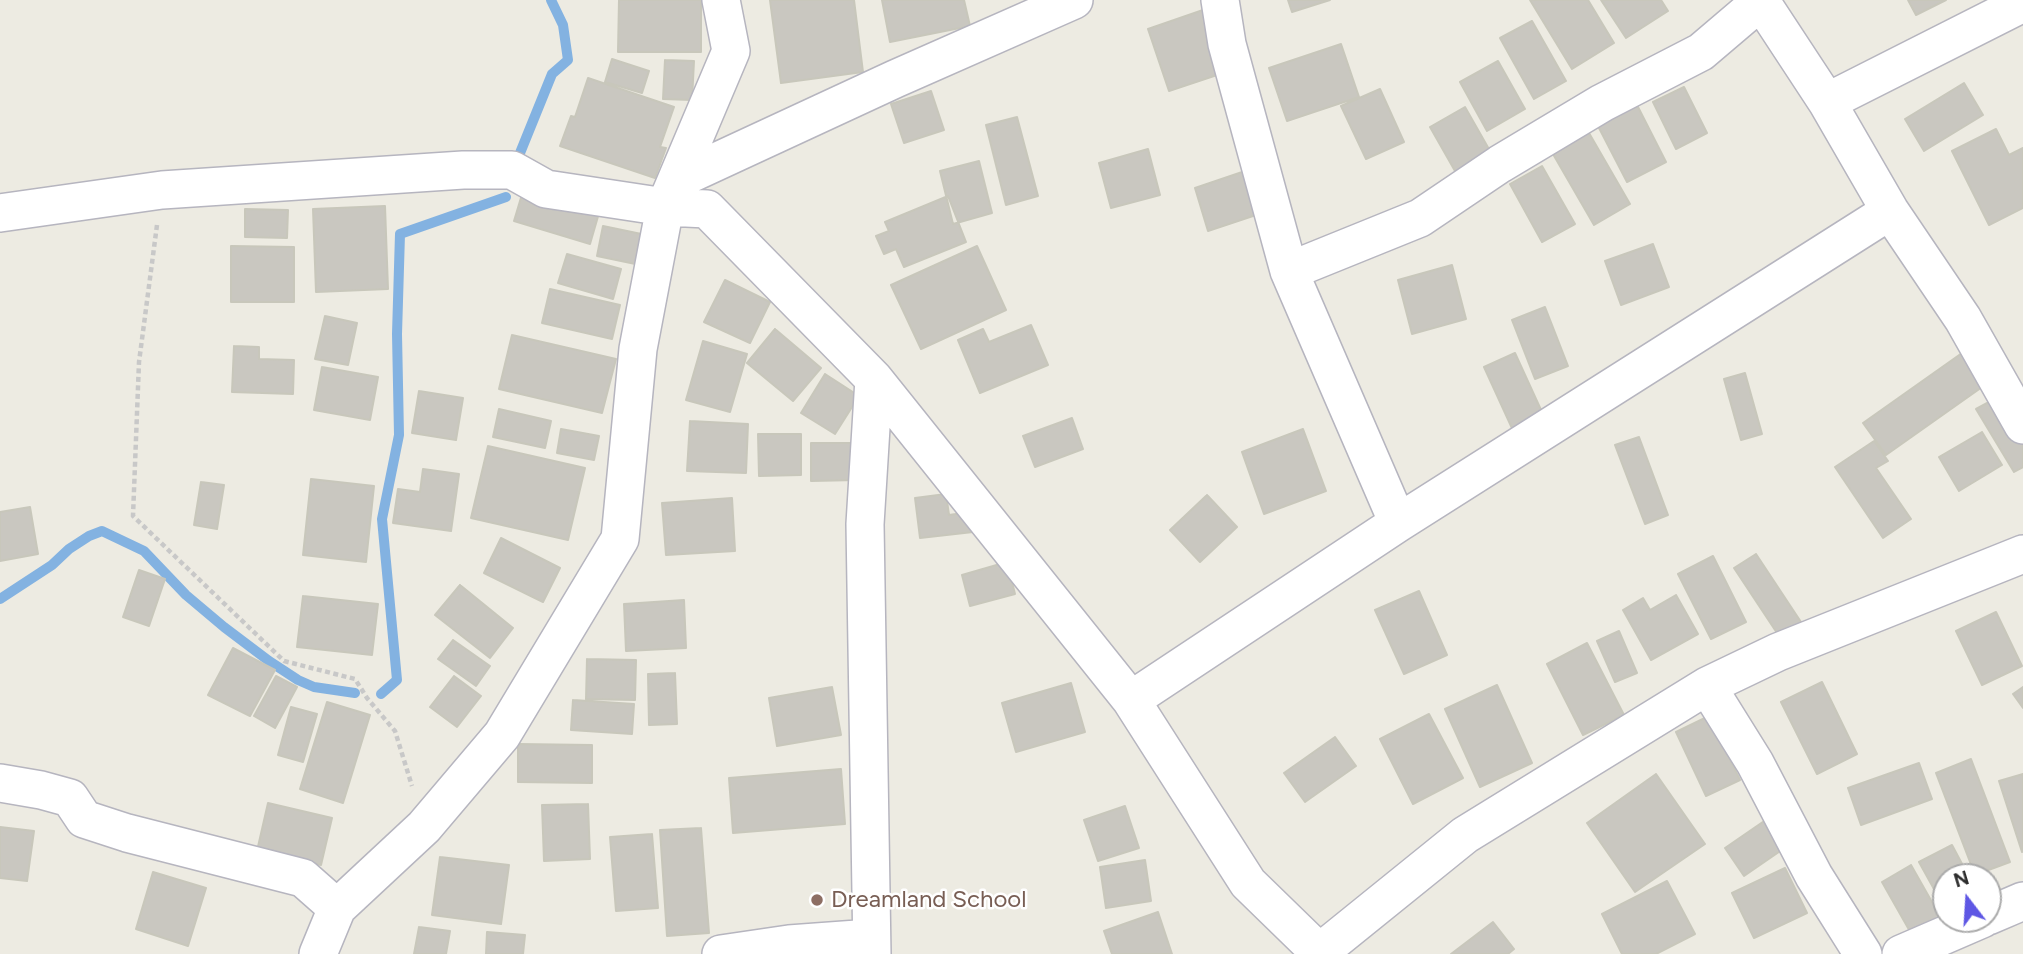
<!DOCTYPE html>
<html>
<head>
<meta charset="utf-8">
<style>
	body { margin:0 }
	#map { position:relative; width:2023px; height:954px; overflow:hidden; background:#edebe2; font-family:Figtree,sans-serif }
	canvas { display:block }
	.north { position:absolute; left:1932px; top:863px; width:70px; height:70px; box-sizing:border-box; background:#fff; border:2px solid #ababab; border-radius:50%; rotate:343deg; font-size:19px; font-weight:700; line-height:28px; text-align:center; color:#2d2d2d }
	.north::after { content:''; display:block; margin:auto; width:24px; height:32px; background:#5e57e4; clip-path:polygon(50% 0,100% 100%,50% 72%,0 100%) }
</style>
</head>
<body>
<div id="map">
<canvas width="2023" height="954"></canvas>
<div class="north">N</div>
</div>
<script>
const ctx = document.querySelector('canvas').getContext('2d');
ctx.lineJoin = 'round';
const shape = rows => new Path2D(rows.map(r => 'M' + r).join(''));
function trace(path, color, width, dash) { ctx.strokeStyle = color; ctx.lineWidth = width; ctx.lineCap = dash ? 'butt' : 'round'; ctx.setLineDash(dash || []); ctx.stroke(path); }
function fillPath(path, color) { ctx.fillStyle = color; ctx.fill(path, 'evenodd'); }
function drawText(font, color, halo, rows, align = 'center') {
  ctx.font = font + ' Figtree,sans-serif'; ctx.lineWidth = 5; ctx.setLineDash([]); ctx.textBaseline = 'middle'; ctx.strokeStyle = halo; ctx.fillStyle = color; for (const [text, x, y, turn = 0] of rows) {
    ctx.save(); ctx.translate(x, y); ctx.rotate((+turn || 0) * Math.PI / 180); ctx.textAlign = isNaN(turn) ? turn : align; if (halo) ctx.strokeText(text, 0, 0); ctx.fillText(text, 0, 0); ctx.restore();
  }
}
const stream = shape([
	[520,153,552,74,568,60,563,25,551,0],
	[0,599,52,565,69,549,89,536,102,531,144,551,186,595,224,627,269,661,298,680,314,687,355,693],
	[381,694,397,680,382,519,399,435,397,334,400,234,506,197]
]);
const building = shape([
	[619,0,701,0,701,52,618,52,619,0],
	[770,0,854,0,863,72,781,83,770,0],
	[882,0,964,0,970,26,890,42,882,0],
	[1288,0,1330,0,1292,12,1288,0],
	[1530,0,1588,0,1614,43,1572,69,1530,0],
	[1601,0,1661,0,1668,11,1626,38,1601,0],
	[1908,0,1946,0,1916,15,1908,0],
	[1203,10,1223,73,1169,91,1148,29,1203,10],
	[1532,21,1566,81,1534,99,1500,38,1532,21],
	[1341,44,1359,97,1287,121,1269,68,1341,44],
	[612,59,649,71,642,93,605,82,612,59],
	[665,60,694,61,692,100,663,99,665,60],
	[1498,61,1525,109,1487,131,1460,82,1498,61],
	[588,78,674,107,660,147,666,148,655,178,560,146,571,116,575,117,588,78],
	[1964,83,1983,115,1924,151,1905,119,1964,83],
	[1684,87,1707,133,1676,149,1653,102,1684,87],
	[1380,89,1404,142,1366,159,1341,106,1380,89],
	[931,91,944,130,904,143,891,104,931,91],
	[1637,105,1666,162,1627,182,1598,126,1637,105],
	[1465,107,1494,158,1459,178,1430,127,1465,107],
	[1017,117,1038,196,1006,205,986,125,1017,117],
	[1996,129,2009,155,2023,148,2023,208,1989,225,1952,151,1996,129],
	[1589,133,1630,204,1594,225,1553,154,1589,133],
	[1148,149,1160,195,1111,208,1099,163,1148,149],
	[979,161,992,213,953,224,940,171,979,161],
	[1542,166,1575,224,1542,242,1510,184,1542,166],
	[1251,169,1265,212,1208,231,1195,188,1251,169],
	[523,191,599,213,590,244,514,221,523,191],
	[948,196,966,242,904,267,896,249,884,254,876,236,889,231,885,222,948,196],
	[385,206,388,289,316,292,313,209,385,206],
	[245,209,288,210,287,238,245,237,245,209],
	[603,226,651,236,645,266,597,256,603,226],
	[1653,244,1669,287,1621,305,1605,261,1653,244],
	[231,246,294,247,294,302,231,302,231,246],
	[977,246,1006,310,921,349,891,285,977,246],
	[567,254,621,269,613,299,558,283,567,254],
	[1452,265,1466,319,1412,334,1398,280,1452,265],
	[725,280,770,302,750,343,704,322,725,280],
	[550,289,620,305,612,339,542,323,550,289],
	[1545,307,1568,366,1535,379,1512,320,1545,307],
	[325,316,357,323,348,365,315,359,325,316],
	[1031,325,1048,365,980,393,958,340,983,329,989,342,1031,325],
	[775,329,821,368,793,401,747,363,775,329],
	[512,335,616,359,602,413,499,389,512,335],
	[703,341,747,354,730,412,686,400,703,341],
	[234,346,259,347,259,359,294,360,293,394,232,392,234,346],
	[1515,353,1547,423,1516,437,1484,367,1515,353],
	[1962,353,1985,385,1886,455,1863,423,1962,353],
	[322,367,378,377,370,420,314,410,322,367],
	[1745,373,1762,434,1741,440,1724,379,1745,373],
	[825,374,859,396,835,434,801,413,825,374],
	[419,391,463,398,456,440,412,433,419,391],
	[2002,395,2023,431,2023,467,2014,472,1976,409,2002,395],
	[499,409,551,421,545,448,493,437,499,409],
	[1072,418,1083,449,1035,467,1023,436,1072,418],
	[690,421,748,424,746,473,687,471,690,421],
	[561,429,599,436,594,460,557,453,561,429],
	[1303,429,1326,491,1264,514,1242,452,1303,429],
	[1982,432,2002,465,1959,491,1939,457,1982,432],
	[758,434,801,434,801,475,759,476,758,434],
	[1639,437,1668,515,1645,524,1615,445,1639,437],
	[1874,441,1888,461,1876,468,1911,519,1883,538,1835,467,1874,441],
	[811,443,857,443,857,480,811,481,811,443],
	[488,446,585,468,568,540,471,518,488,446],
	[423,469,459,474,451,531,393,523,398,489,420,492,423,469],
	[311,479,374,486,366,562,303,555,311,479],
	[201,482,224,485,217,529,194,525,201,482],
	[946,494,949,515,970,512,973,532,920,538,915,498,946,494],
	[1207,495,1237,527,1200,562,1170,530,1207,495],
	[732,498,735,551,666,555,662,503,732,498],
	[30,507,38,554,0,561,0,512,30,507],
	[501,538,560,568,543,602,484,573,501,538],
	[1756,554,1801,622,1779,636,1734,568,1756,554],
	[1713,556,1746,622,1711,639,1678,574,1713,556],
	[1007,562,1015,594,970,606,962,575,1007,562],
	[139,570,165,579,149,626,123,617,139,570],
	[460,585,513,628,490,658,435,615,460,585],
	[1419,591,1447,655,1404,674,1375,610,1419,591],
	[1676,595,1698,634,1651,660,1623,610,1643,598,1650,610,1676,595],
	[303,596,378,604,372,655,297,647,303,596],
	[684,600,686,648,626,651,624,604,684,600],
	[1996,612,2022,666,1982,685,1956,631,1996,612],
	[1619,631,1637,673,1615,682,1597,641,1619,631],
	[453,640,490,666,476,686,438,659,453,640],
	[1587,643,1624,715,1583,735,1547,664,1587,643],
	[233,648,275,670,250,716,208,695,233,648],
	[587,659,636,660,635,700,586,699,587,659],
	[675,673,677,724,649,725,648,674,675,673],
	[276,676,297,687,275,728,254,716,276,676],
	[454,676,481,696,457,727,430,707,454,676],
	[1822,682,1857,754,1817,774,1781,702,1822,682],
	[1071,683,1085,732,1016,752,1002,703,1071,683],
	[1497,685,1532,763,1480,787,1445,709,1497,685],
	[832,687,841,735,777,746,769,698,832,687],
	[2023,687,2023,708,2013,694,2023,687],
	[573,700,634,704,632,734,571,730,573,700],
	[327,702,370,715,343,803,300,789,327,702],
	[291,707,317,714,303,762,278,755,291,707],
	[1429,714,1463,778,1413,804,1380,739,1429,714],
	[1709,716,1740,780,1706,796,1676,732,1709,716],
	[1335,737,1356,766,1305,802,1284,773,1335,737],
	[518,744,592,745,592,783,518,782,518,744],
	[1971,759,2010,862,1975,875,1936,773,1971,759],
	[1919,763,1932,799,1861,825,1848,788,1919,763],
	[841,769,845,824,733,833,729,778,841,769],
	[1656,774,1705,844,1635,892,1587,823,1656,774],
	[2023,774,2023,851,2022,852,1999,781,2023,774],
	[268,803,332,818,321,865,257,851,268,803],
	[588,804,590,859,544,861,542,805,588,804],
	[1125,806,1139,848,1098,861,1084,820,1125,806],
	[1770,817,1789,845,1744,876,1725,848,1770,817],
	[0,827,34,831,27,881,0,878,0,827],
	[701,828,709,933,667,936,660,830,701,828],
	[652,834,658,908,616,911,610,837,652,834],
	[1952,845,1969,877,1946,877,1945,909,1919,862,1952,845],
	[440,857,509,865,501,924,432,915,440,857],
	[1145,860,1151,901,1106,908,1100,867,1145,860],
	[1911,865,1941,918,1912,935,1882,882,1911,865],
	[1785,868,1807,913,1754,938,1732,893,1785,868],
	[153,872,206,888,188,946,136,929,153,872],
	[1667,881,1695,934,1656,954,1622,954,1602,914,1667,881],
	[1158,912,1172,954,1112,954,1104,931,1158,912],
	[1493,922,1514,949,1508,954,1451,954,1493,922],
	[419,927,450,931,446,954,414,954,419,927],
	[487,932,525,935,523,954,486,954,487,932]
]);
const path = shape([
	[157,225,139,362,133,516,284,661,355,679,367,698,395,731,412,786]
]);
const street = shape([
	[1220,0,1227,44,1289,271,1398,523],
	[1760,0,1827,102,1890,211,1963,319,2023,425],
	[1827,102,2023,3],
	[677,180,895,79,1074,0],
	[0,213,162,190,463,170,512,170,546,189,665,207,707,209,874,379,1131,700,1248,883,1321,954],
	[1289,271,1420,218,1500,164,1602,103,1701,52,1761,1],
	[1707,686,1755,763,1814,876,1863,954],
	[1131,700,1398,523,1890,211],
	[0,783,41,790,70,798,84,819,127,833,303,878,337,908],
	[1988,916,2023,901],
	[1319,953,1465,835,1707,686,1778,652,2023,554],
	[318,954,337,908,424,827,502,735,620,539,638,349,665,207,731,51,721,0],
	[721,954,789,944,871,938],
	[872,954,865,524,874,379],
	[1901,954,1982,919]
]);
const markers = [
	[817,900,7,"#8d6e63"]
];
const educationNames = [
	["Dreamland School",831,900]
];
trace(stream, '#83b2e1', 10);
fillPath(building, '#c9c7c0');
trace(building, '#c8c7bb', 2);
trace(street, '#b6b5bf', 40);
trace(path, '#c8c8c8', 4.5, [5, 3.5]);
trace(street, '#fff', 37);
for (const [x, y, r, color] of markers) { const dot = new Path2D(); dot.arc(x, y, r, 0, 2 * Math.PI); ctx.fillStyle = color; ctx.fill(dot); trace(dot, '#fff', 2.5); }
drawText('24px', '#785e54', '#fff', educationNames, 'left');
</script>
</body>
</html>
